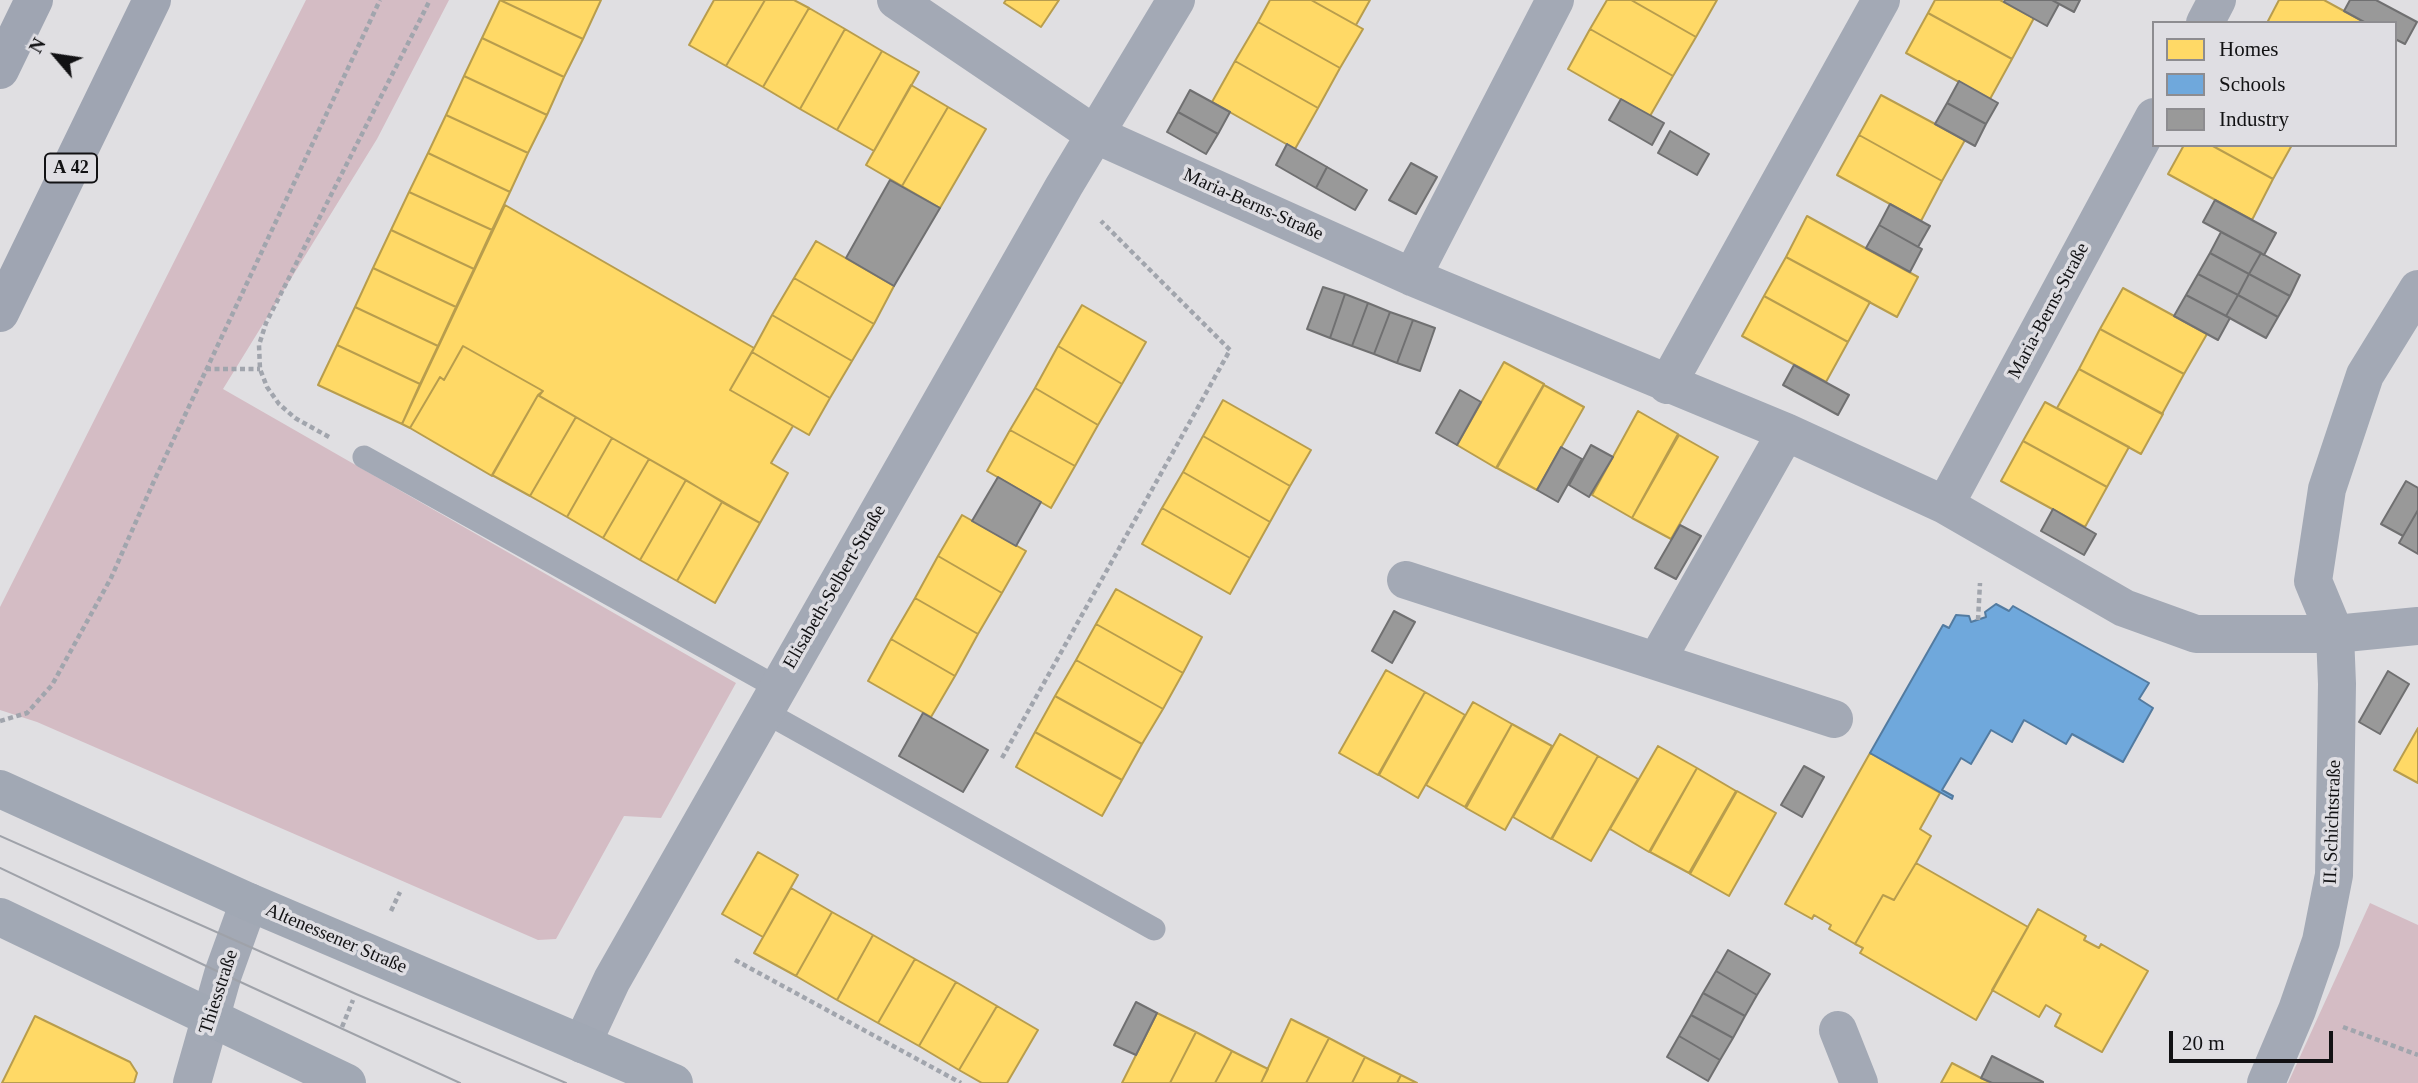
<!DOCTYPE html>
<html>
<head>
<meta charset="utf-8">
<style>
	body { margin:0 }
	#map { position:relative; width:2418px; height:1083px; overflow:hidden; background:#e0dfe2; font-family:Georgia,serif }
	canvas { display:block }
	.legend { position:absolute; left:2152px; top:21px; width:245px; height:126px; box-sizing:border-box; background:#dfdee3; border:2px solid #8d8c90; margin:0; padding:9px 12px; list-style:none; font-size:21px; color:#121214 }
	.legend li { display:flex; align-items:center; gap:14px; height:35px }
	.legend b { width:35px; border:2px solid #8d8c90 }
	.north { position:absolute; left:21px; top:21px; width:70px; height:70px; -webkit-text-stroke:5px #dfdee3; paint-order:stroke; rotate:299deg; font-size:19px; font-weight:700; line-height:28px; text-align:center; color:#121214 }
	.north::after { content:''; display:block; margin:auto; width:24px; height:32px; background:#121214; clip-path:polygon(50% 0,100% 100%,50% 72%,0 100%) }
	.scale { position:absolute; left:2169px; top:1031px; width:164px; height:32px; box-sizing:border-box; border:4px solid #121214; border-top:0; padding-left:9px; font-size:21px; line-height:24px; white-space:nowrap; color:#121214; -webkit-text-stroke:5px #dfdee3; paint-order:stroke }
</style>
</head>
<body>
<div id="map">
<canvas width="2418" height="1083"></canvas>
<ul class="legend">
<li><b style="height:19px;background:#ffd966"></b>Homes</li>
<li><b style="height:19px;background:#6fa8dc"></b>Schools</li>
<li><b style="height:19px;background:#999"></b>Industry</li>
</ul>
<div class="north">N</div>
<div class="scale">20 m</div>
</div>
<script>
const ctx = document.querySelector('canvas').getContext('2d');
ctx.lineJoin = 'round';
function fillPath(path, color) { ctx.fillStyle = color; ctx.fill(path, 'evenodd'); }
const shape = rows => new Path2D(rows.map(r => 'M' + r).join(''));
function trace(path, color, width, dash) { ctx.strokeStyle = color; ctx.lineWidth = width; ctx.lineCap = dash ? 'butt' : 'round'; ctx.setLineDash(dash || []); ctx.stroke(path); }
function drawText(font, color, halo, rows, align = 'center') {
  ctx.font = font + ' Georgia,serif'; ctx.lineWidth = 7; ctx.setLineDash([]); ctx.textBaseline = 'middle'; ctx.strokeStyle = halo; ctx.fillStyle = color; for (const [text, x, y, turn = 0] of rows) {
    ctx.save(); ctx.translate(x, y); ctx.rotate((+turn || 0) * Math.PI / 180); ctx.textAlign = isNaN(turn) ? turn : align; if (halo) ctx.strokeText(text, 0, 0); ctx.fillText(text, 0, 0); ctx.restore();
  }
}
const green = shape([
	[306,0,449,0,377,139,223,389,736,683,661,818,624,816,556,939,538,940,37,722,0,710,0,607],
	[2370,903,2418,925,2418,1083,2288,1083]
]);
const homes = shape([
	[500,0,583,39,564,77,482,38,500,0],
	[500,0,601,0,583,39,500,0],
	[714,0,765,0,726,66,689,45,714,0],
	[765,0,794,0,809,8,763,87,726,66,765,0],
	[1006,0,1059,0,1041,27,1004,3,1006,0],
	[1270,0,1311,0,1363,29,1340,68,1258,22,1270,0],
	[1311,0,1370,0,1356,25,1311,0],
	[1607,0,1631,0,1696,37,1673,76,1590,29,1607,0],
	[1631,0,1717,0,1696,37,1631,0],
	[1935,0,2000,0,2034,18,2012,59,1928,13,1935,0],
	[2279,0,2324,0,2366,23,2271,23,2268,21,2279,0],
	[809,8,845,29,800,109,763,87,809,8],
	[1928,13,2012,59,1990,99,1906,53,1928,13],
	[1258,22,1340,68,1318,108,1235,61,1258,22],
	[845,29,882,51,837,130,800,109,845,29],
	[1590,29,1673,76,1650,116,1568,69,1590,29],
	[482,38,564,77,547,115,464,76,482,38],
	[882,51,919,72,874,151,837,130,882,51],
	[1235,61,1318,108,1295,149,1212,102,1235,61],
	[464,76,547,115,528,153,446,115,464,76],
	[911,85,948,107,902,186,866,165,911,85],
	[1881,95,1965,140,1942,181,1859,135,1881,95],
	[948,107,986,129,940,208,902,186,948,107],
	[446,115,528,153,510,192,428,153,446,115],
	[1859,135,1942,181,1921,221,1837,175,1859,135],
	[2184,145,2211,145,2273,179,2252,220,2168,174,2184,145],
	[2211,145,2292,145,2273,179,2211,145],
	[428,153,510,192,492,230,409,192,428,153],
	[409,192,492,230,474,269,391,230,409,192],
	[505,205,754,348,730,390,793,426,771,463,788,473,760,523,539,396,543,391,463,346,444,380,440,377,410,428,402,424,505,205],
	[1807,216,1918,277,1897,317,1786,257,1807,216],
	[391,230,474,269,456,307,373,268,391,230],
	[816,241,894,286,874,324,794,278,816,241],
	[1786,257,1870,302,1848,342,1764,296,1786,257],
	[373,268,456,307,438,346,355,307,373,268],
	[794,278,874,324,852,361,772,315,794,278],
	[2123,288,2207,334,2184,374,2100,329,2123,288],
	[1764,296,1848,342,1826,382,1742,336,1764,296],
	[1082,305,1146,342,1122,384,1058,346,1082,305],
	[355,307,438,346,420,384,337,345,355,307],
	[772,315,852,361,830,398,752,352,772,315],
	[2100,329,2184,374,2162,414,2079,369,2100,329],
	[337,345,420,384,402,424,318,385,337,345],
	[463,346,543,391,538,395,492,476,410,428,440,377,444,380,463,346],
	[1058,346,1122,384,1098,425,1035,388,1058,346],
	[752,352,830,398,809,435,730,390,752,352],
	[1504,362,1544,384,1496,468,1457,445,1504,362],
	[2079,369,2163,414,2141,454,2057,408,2079,369],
	[1544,385,1584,407,1537,490,1497,468,1544,385],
	[1035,388,1098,425,1075,466,1010,430,1035,388],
	[538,395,576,417,530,496,492,475,538,395],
	[1223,400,1311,450,1290,486,1203,436,1223,400],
	[2045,402,2129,447,2107,487,2023,441,2045,402],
	[1638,411,1678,434,1632,518,1592,495,1638,411],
	[576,417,612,438,567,517,530,496,576,417],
	[1010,430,1075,466,1051,508,987,471,1010,430],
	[1679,435,1718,457,1671,539,1632,518,1679,435],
	[1203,436,1290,486,1270,522,1183,472,1203,436],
	[612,438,649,459,603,538,567,517,612,438],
	[2023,441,2107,487,2085,527,2001,481,2023,441],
	[649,459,686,480,640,560,603,538,649,459],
	[1183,472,1270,522,1250,558,1162,508,1183,472],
	[686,480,722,502,677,581,640,560,686,480],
	[722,502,760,523,715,603,677,581,722,502],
	[1162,508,1250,558,1230,594,1142,544,1162,508],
	[962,515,1026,551,1002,593,938,556,962,515],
	[938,556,1002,593,978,634,915,598,938,556],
	[1116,589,1202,637,1183,673,1096,624,1116,589],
	[915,598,978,634,955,676,891,639,915,598],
	[1096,624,1183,673,1163,709,1076,660,1096,624],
	[891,639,955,676,931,717,868,681,891,639],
	[1076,660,1163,709,1142,744,1055,696,1076,660],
	[1386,670,1425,692,1378,775,1339,753,1386,670],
	[1425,692,1465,715,1418,798,1379,775,1425,692],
	[1055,696,1142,744,1122,780,1035,732,1055,696],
	[1473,702,1512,724,1465,807,1426,785,1473,702],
	[1512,724,1552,746,1505,830,1466,808,1512,724],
	[2418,728,2418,783,2394,770,2418,728],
	[1035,732,1122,780,1102,816,1016,767,1035,732],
	[1560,734,1598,756,1551,839,1513,817,1560,734],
	[1658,746,1697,768,1649,852,1610,829,1658,746],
	[1870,753,1940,793,1920,829,1931,836,1916,863,1894,900,1883,895,1855,944,1829,929,1831,925,1814,915,1812,919,1785,904,1870,753],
	[1598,756,1638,779,1591,861,1552,839,1598,756],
	[1697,768,1736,791,1689,873,1650,852,1697,768],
	[1737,791,1776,813,1729,896,1690,874,1737,791],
	[758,852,798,875,763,937,722,914,758,852],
	[1916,863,2028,927,1976,1020,1860,953,1863,948,1855,944,1883,895,1894,900,1916,863],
	[791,888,832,912,796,976,754,953,791,888],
	[2038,909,2086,936,2084,940,2099,948,2101,944,2148,971,2102,1052,2055,1026,2061,1014,2046,1005,2039,1017,1992,990,2038,909],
	[832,912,873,935,837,1000,796,976,832,912],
	[873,935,915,959,878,1023,837,1000,873,935],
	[915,959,956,982,919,1046,878,1023,915,959],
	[956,982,997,1006,959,1070,919,1046,956,982],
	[997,1006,1038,1030,1007,1083,982,1083,959,1070,997,1006],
	[1157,1013,1196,1032,1170,1083,1122,1083,1157,1013],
	[35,1016,130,1062,137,1073,134,1083,2,1083,35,1016],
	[1291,1019,1329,1038,1306,1083,1261,1083,1291,1019],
	[1196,1032,1232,1051,1215,1083,1170,1083,1196,1032],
	[1329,1038,1365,1057,1352,1083,1306,1083,1329,1038],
	[1232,1051,1268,1069,1261,1083,1215,1083,1232,1051],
	[1365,1057,1401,1075,1397,1083,1352,1083,1365,1057],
	[1952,1063,1981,1078,1992,1083,1941,1083,1952,1063],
	[1401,1075,1417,1083,1397,1083,1401,1075]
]);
const schools = shape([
	[1996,604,2009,611,2013,606,2149,683,2139,699,2153,708,2123,762,2072,734,2066,744,2024,720,2012,742,1991,730,1971,764,1961,758,1942,790,1953,796,1952,799,1870,753,1943,625,1949,628,1956,615,1969,616,1971,622,1986,617,1985,612,1996,604]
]);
const industry = shape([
	[2005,0,2052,0,2059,4,2047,26,2004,2,2005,0],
	[2052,0,2080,0,2074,12,2052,0],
	[2350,0,2376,0,2417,22,2405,44,2395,39,2395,23,2366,23,2344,11,2350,0],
	[1959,81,1998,103,1986,124,1947,103,1959,81],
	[1190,90,1230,112,1218,134,1178,112,1190,90],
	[1621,99,1664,123,1652,145,1609,120,1621,99],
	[1947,103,1986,124,1975,146,1935,124,1947,103],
	[1178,112,1218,134,1206,154,1167,132,1178,112],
	[1670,131,1709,154,1697,175,1658,153,1670,131],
	[1287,144,1327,167,1316,188,1276,165,1287,144],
	[1411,163,1437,177,1416,214,1389,200,1411,163],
	[1327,167,1367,190,1355,210,1316,188,1327,167],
	[890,180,940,208,894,286,846,258,890,180],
	[2215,200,2276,233,2264,255,2203,222,2215,200],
	[1890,204,1930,226,1918,247,1879,225,1890,204],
	[1879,225,1922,249,1910,272,1866,248,1879,225],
	[2221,232,2261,253,2249,274,2210,253,2221,232],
	[2210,253,2249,274,2238,295,2198,274,2210,253],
	[2261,253,2300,275,2290,296,2249,274,2261,253],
	[2198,274,2238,295,2226,316,2186,295,2198,274],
	[2249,274,2290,296,2278,317,2238,295,2249,274],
	[1323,287,1345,294,1330,338,1307,329,1323,287],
	[1345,294,1368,303,1352,346,1330,338,1345,294],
	[2186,295,2230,318,2218,340,2174,316,2186,295],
	[2238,295,2278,317,2266,338,2226,316,2238,295],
	[1368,303,1390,312,1374,354,1352,346,1368,303],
	[1390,312,1413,320,1397,363,1374,354,1390,312],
	[1413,320,1435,328,1420,371,1397,363,1413,320],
	[1794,365,1849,395,1838,415,1783,385,1794,365],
	[1460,390,1481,402,1457,445,1436,433,1460,390],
	[1591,445,1613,457,1589,497,1569,485,1591,445],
	[1561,447,1582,459,1558,502,1537,490,1561,447],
	[998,477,1041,502,1016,546,972,521,998,477],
	[2406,481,2418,488,2418,510,2403,536,2381,524,2406,481],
	[2053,509,2096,534,2084,555,2041,531,2053,509],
	[2418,510,2418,554,2399,543,2418,510],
	[1680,525,1701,536,1676,579,1655,568,1680,525],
	[1394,611,1415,622,1392,663,1372,651,1394,611],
	[2388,671,2409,684,2380,734,2359,722,2388,671],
	[923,713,988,750,963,792,899,756,923,713],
	[1804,766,1824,777,1802,817,1781,805,1804,766],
	[1728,950,1770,974,1757,995,1716,971,1728,950],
	[1716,971,1757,995,1745,1016,1703,993,1716,971],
	[1703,993,1745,1016,1733,1038,1691,1015,1703,993],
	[1136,1002,1157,1013,1136,1055,1114,1045,1136,1002],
	[1691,1015,1733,1038,1720,1060,1679,1036,1691,1015],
	[1679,1036,1720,1060,1708,1081,1667,1057,1679,1036],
	[1992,1056,2043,1082,2043,1083,1992,1083,1981,1078,1992,1056]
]);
const path = shape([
	[206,369,260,369],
	[329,437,295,418,279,404,267,387,260,369,259,345,266,323,430,0],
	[1978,620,1980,583],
	[0,721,27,713,52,685,111,578,154,481,380,0],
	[1002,758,1230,350,1101,221],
	[391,911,400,892],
	[735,960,961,1083],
	[342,1027,353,1000],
	[2343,1027,2418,1055]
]);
const lane = shape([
	[364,457,778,688],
	[765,712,1154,929]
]);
const street = shape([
	[896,0,1094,134,1412,277,1786,432,1945,505,2124,608,2196,634,2335,634,2418,626],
	[2205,23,2217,0],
	[1412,277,1555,0],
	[1667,385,1881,0],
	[1945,505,2154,117],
	[1406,580,1834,719],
	[1657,660,1786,432],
	[1838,1030,1859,1083],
	[582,1044,612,980,1064,186,1176,0],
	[192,1083,223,974,249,902],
	[2266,1083,2297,1010,2321,941,2334,875,2337,684,2335,634,2313,581,2327,489,2365,375,2418,289]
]);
const secondary = shape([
	[0,789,249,902,674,1083],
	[0,917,347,1083]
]);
const highway = shape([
	[0,70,34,0],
	[0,313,152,0]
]);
const tram = shape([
	[0,836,356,994,566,1083],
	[0,868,223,974,460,1083]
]);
const shields = [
	[71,168,52]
];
const shieldNames = [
	["A 42",71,168]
];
const streetNames = [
	["Maria-Berns-Straße",1253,205,24],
	["Maria-Berns-Straße",2049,311,-62],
	["Elisabeth-Selbert-Straße",835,587,-60],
	["II. Schichtstraße",2333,822,-88],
	["Altenessener Straße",336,939,23],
	["Thiesstraße",219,992,-72]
];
fillPath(green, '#d4bcc4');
fillPath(homes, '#ffd966');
trace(homes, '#b89d4d', 2);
fillPath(schools, '#6fa8dc');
trace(schools, '#537ba0', 2);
fillPath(industry, '#999');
trace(industry, '#707071', 2);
trace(path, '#a1a5ad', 4.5, [5, 3.5]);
trace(lane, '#a3a9b5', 23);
trace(street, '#a3a9b5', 38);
trace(secondary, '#a1a8b4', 38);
trace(highway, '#9fa5b2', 38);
trace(tram, '#9fa2a9', 2);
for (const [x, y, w] of shields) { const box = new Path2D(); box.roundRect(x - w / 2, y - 14.5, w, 29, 5); ctx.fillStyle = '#dfdee3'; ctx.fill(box); trace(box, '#121214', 2); }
drawText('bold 18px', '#121214', null, shieldNames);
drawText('19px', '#121214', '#dfdee3', streetNames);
</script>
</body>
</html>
